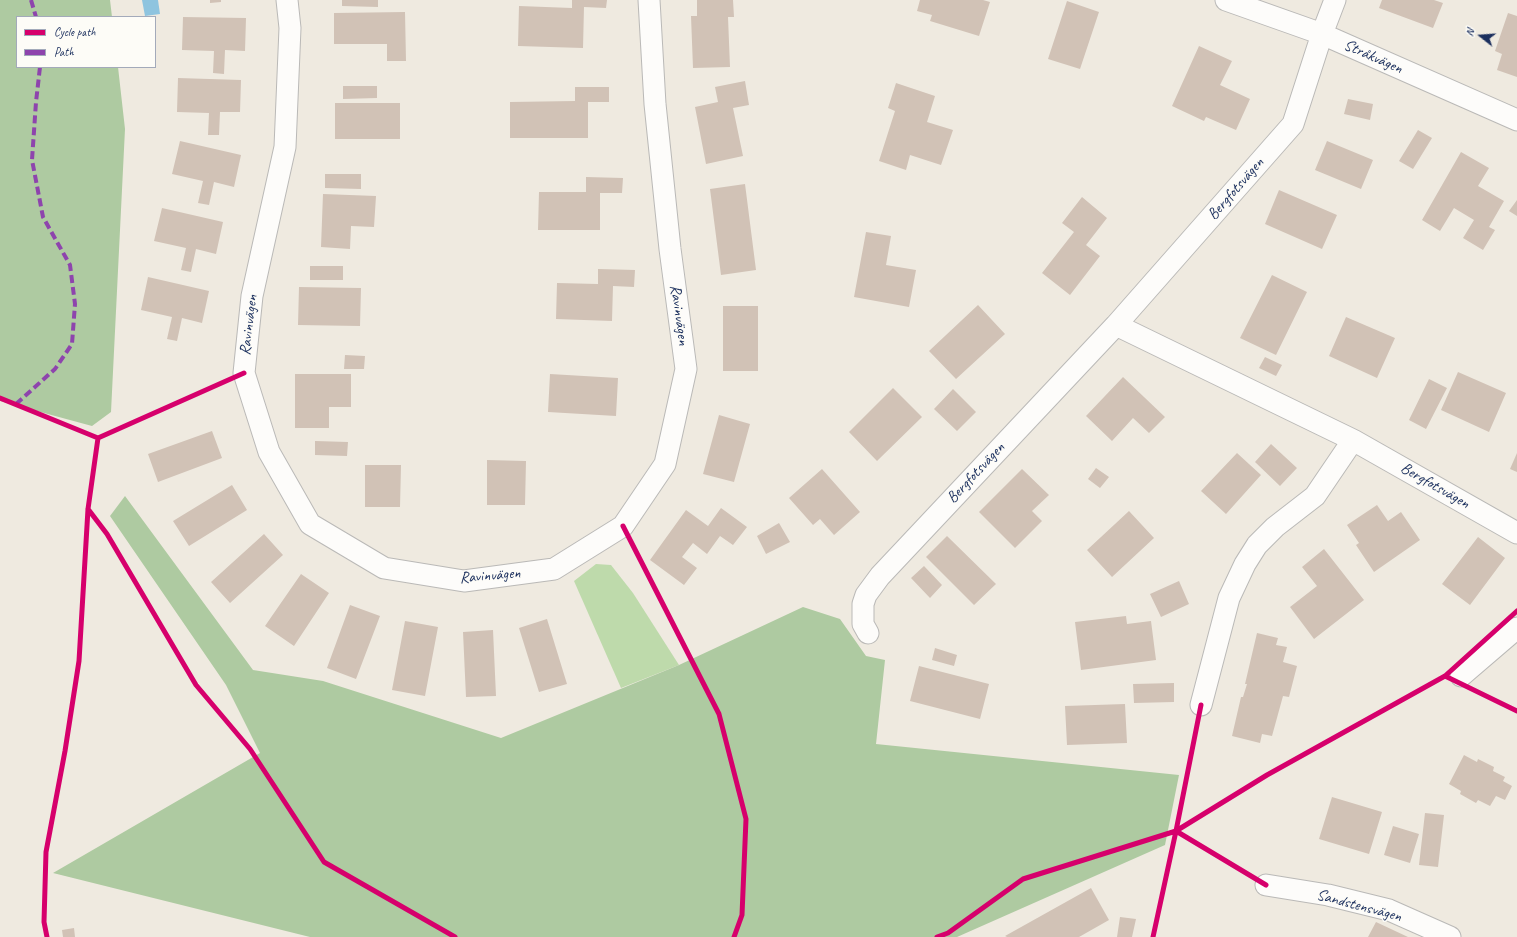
<!DOCTYPE html>
<html>
<head>
<meta charset="utf-8">
<style>
	body { margin:0 }
	#map { position:relative; width:1517px; height:937px; overflow:hidden; background:#efeae0; font-family:Caveat,sans-serif }
	canvas { display:block }
	.legend { position:absolute; left:16px; top:16px; width:140px; height:52px; box-sizing:border-box; background:#fdfcf7; border:1px solid #a3aaba; margin:0; padding:5px 7px; list-style:none; font-size:12px; color:#1b2f5e }
	.legend li { display:flex; align-items:center; gap:8px; height:20px }
	.legend b { width:20px; border:1px solid #a3aaba }
	.north { position:absolute; left:1461px; top:16px; width:40px; height:40px; -webkit-text-stroke:3px #fdfcf7; paint-order:stroke; rotate:287deg; font-size:11px; font-weight:700; line-height:16px; text-align:center; color:#1b2f5e }
	.north::after { content:''; display:block; margin:auto; width:14px; height:18px; background:#1b2f5e; clip-path:polygon(50% 0,100% 100%,50% 72%,0 100%) }
</style>
</head>
<body>
<div id="map">
<canvas width="1517" height="937"></canvas>
<ul class="legend">
<li><b style="height:5px;background:#d6006c"></b>Cycle path</li>
<li><b style="height:5px;background:#8e44ad"></b>Path</li>
</ul>
<div class="north">N</div>
</div>
<script>
const ctx = document.querySelector('canvas').getContext('2d');
ctx.lineJoin = 'round';
function fillPath(path, color) { ctx.fillStyle = color; ctx.fill(path, 'evenodd'); }
const shape = rows => new Path2D(rows.map(r => 'M' + r).join(''));
function trace(path, color, width, dash) { ctx.strokeStyle = color; ctx.lineWidth = width; ctx.lineCap = dash ? 'butt' : 'round'; ctx.setLineDash(dash || []); ctx.stroke(path); }
function drawText(font, color, halo, rows, align = 'center') {
  ctx.font = font + ' Caveat,sans-serif'; ctx.lineWidth = 3; ctx.setLineDash([]); ctx.textBaseline = 'middle'; ctx.strokeStyle = halo; ctx.fillStyle = color; for (const [text, x, y, turn = 0] of rows) {
    ctx.save(); ctx.translate(x, y); ctx.rotate((+turn || 0) * Math.PI / 180); ctx.textAlign = isNaN(turn) ? turn : align; if (halo) ctx.strokeText(text, 0, 0); ctx.fillText(text, 0, 0); ctx.restore();
  }
}
const green = shape([
	[596,564,611,565,633,593,679,665,621,688,574,581]
]);
const forest = shape([
	[0,0,110,0,112,17,17,17,17,67,118,67,125,129,111,412,92,426,0,401],
	[125,496,253,670,323,681,501,738,679,665,803,607,840,619,866,656,885,660,876,744,1179,775,1165,845,957,937,310,937,53,873,260,753,226,685,110,516]
]);
const water = shape([
	[142,0,158,0,160,14,145,16]
]);
const building = shape([
	[210,0,221,0,221,2,210,3],
	[342,0,378,0,378,7,342,6],
	[572,0,607,0,606,8,584,7,583,48,518,46,519,6,572,8],
	[697,0,733,0,734,17,728,17,730,67,693,68,691,16,697,16],
	[920,0,983,0,990,2,979,36,930,21,932,15,917,11],
	[1382,0,1434,0,1443,3,1433,28,1379,8],
	[1067,1,1099,12,1080,69,1048,59],
	[405,12,406,61,387,61,387,44,334,44,334,13],
	[1508,13,1517,16,1517,77,1497,70,1502,54,1495,51],
	[183,17,246,18,245,51,225,50,224,74,213,73,214,51,182,50],
	[1199,46,1232,61,1220,85,1250,99,1236,130,1206,117,1204,121,1172,106],
	[178,78,241,80,240,112,220,112,219,135,208,135,209,113,177,112],
	[745,81,749,105,733,108,743,156,706,164,695,107,718,102,715,87],
	[896,83,935,96,927,122,953,130,941,165,910,155,906,170,879,161,895,111,888,108],
	[343,86,377,86,377,98,343,99],
	[575,87,609,87,609,102,588,102,588,138,510,138,510,102,575,101],
	[1348,99,1373,104,1370,120,1344,114],
	[335,103,400,103,400,139,335,139],
	[1418,130,1432,138,1413,169,1399,161],
	[180,141,241,155,234,187,214,182,209,205,198,203,203,181,172,174],
	[1327,141,1373,160,1361,189,1315,170],
	[1461,152,1489,168,1478,186,1504,201,1489,227,1495,230,1483,250,1463,238,1474,220,1454,208,1440,231,1422,220],
	[325,174,361,174,361,189,325,188],
	[586,177,623,178,622,193,600,193,600,230,538,230,539,192,586,192],
	[745,184,756,270,721,275,710,189],
	[1279,190,1337,215,1322,249,1265,224],
	[323,194,376,196,374,227,351,226,350,249,321,247],
	[1082,197,1107,218,1086,245,1100,256,1070,295,1042,273,1074,232,1062,223],
	[1517,200,1517,216,1509,211],
	[162,208,223,222,216,254,196,249,191,272,181,270,186,248,154,241],
	[866,232,891,236,886,265,916,270,909,307,854,297],
	[310,266,343,266,343,280,310,280],
	[598,269,635,270,634,287,613,286,612,321,556,319,557,283,598,284],
	[1272,275,1307,292,1276,355,1240,338],
	[148,277,209,291,202,323,182,318,177,341,167,339,172,317,141,310],
	[299,287,361,288,360,326,298,325],
	[978,305,1005,334,956,379,929,351],
	[723,306,758,306,758,371,723,371],
	[1346,317,1395,338,1377,378,1329,356],
	[345,355,365,356,364,369,344,369],
	[1265,357,1282,365,1276,376,1259,368],
	[1458,372,1506,393,1489,432,1441,410],
	[295,374,351,374,351,407,329,407,329,428,295,428],
	[550,374,618,378,616,416,548,412],
	[1123,377,1165,417,1149,433,1133,418,1112,441,1086,416],
	[1429,379,1447,388,1426,429,1409,420],
	[893,388,922,417,877,461,849,432],
	[953,389,976,412,957,431,934,409],
	[719,415,750,424,734,482,703,474],
	[212,431,222,458,158,482,148,454],
	[315,441,348,442,347,456,315,455],
	[1271,444,1297,468,1280,486,1255,462],
	[1237,453,1261,475,1226,514,1201,491],
	[1517,453,1517,472,1510,469],
	[487,460,526,461,525,505,487,505],
	[365,465,401,465,400,507,365,507],
	[1096,468,1109,477,1100,488,1088,479],
	[822,469,860,512,834,535,820,519,813,525,789,498],
	[1022,469,1049,495,1032,511,1042,521,1015,548,979,512],
	[232,485,247,510,189,546,173,521],
	[1377,505,1388,521,1401,512,1420,540,1374,572,1356,545,1359,543,1347,525],
	[721,508,747,527,733,545,720,536,707,554,693,543,682,557,697,568,684,585,650,560,686,510,708,526],
	[1129,511,1154,538,1112,577,1087,550],
	[779,523,790,542,766,554,757,536],
	[264,534,283,555,230,603,211,582],
	[947,536,996,584,974,605,926,557],
	[1478,537,1505,558,1470,605,1442,584],
	[1324,549,1364,600,1314,639,1290,607,1317,586,1302,567],
	[924,566,942,585,930,598,911,578],
	[301,574,329,593,294,646,265,626],
	[1179,581,1189,604,1161,617,1150,594],
	[350,605,380,616,356,679,327,668],
	[1126,616,1127,624,1151,621,1156,660,1081,670,1075,622],
	[547,619,567,684,539,692,519,628],
	[405,621,438,627,425,696,392,690],
	[493,630,496,696,466,697,463,632],
	[1257,633,1278,638,1276,645,1287,647,1283,662,1297,666,1289,697,1283,696,1272,736,1262,734,1260,743,1232,736,1241,697,1243,697,1247,684,1245,684],
	[935,648,957,655,954,666,932,660],
	[919,666,989,684,980,719,910,701],
	[1174,683,1174,702,1134,703,1133,684],
	[1125,704,1127,743,1067,745,1065,706],
	[1464,755,1477,762,1478,759,1494,767,1493,771,1505,777,1503,781,1512,786,1505,800,1496,796,1490,806,1478,800,1476,803,1460,794,1461,791,1449,784],
	[1332,797,1382,812,1369,854,1319,839],
	[1425,813,1444,815,1438,867,1419,865],
	[1393,826,1419,834,1410,863,1384,855],
	[1091,888,1109,920,1079,937,1007,937,1005,936],
	[1120,917,1136,919,1132,937,1117,937],
	[1376,922,1408,937,1368,937],
	[74,928,75,937,63,937,62,930]
]);
const street = shape([
	[287,0,290,28,285,147,252,296,244,373,269,452,310,524,384,568,464,581,554,569,623,526,665,464,686,369,670,249,655,104,649,0],
	[1226,0,1322,34,1517,120],
	[1116,325,1353,440,1517,533],
	[868,633,863,624,863,604,866,595,880,576,1116,325,1293,124,1322,34,1335,0],
	[1461,676,1517,628],
	[1201,705,1229,598,1245,564,1257,545,1275,527,1315,496,1353,440],
	[1266,885,1328,895,1389,910,1450,937]
]);
const quiet = shape([
	[31,0,36,17],
	[16,404,55,369,72,344,75,304,70,265,43,217,32,160,36,102,40,67]
]);
const cycleway = shape([
	[0,398,98,438,244,373],
	[88,509,107,534,196,685,250,749,324,862,455,937],
	[623,526,719,714,746,819,742,915,734,937],
	[1445,676,1517,711],
	[1176,831,1266,885],
	[47,937,44,922,46,852,65,751,79,661,88,509,98,438],
	[937,937,948,933,1023,879,1176,831,1267,775,1445,676,1517,611],
	[1153,937,1176,831,1201,705]
]);
const streetNames = [
	["Stråkvägen",1373,57,24],
	["Bergfotsvägen",1236,189,-49],
	["Ravinvägen",679,315,82],
	["Ravinvägen",249,325,-83],
	["Bergfotsvägen",976,473,-47],
	["Bergfotsvägen",1435,486,30],
	["Ravinvägen",490,576,-5],
	["Sandstensvägen",1359,906,15]
];
fillPath(green, '#bedaab');
fillPath(forest, '#aecaa1');
fillPath(water, '#8ec4df');
fillPath(building, '#d1c2b6');
trace(street, '#bab9b7', 23);
trace(street, '#fdfcfa', 21);
trace(quiet, '#8e44ad', 4, [8, 4]);
trace(cycleway, '#d6006c', 5);
drawText('16px', '#1b2f5e', '#fdfcf7', streetNames);
</script>
</body>
</html>
